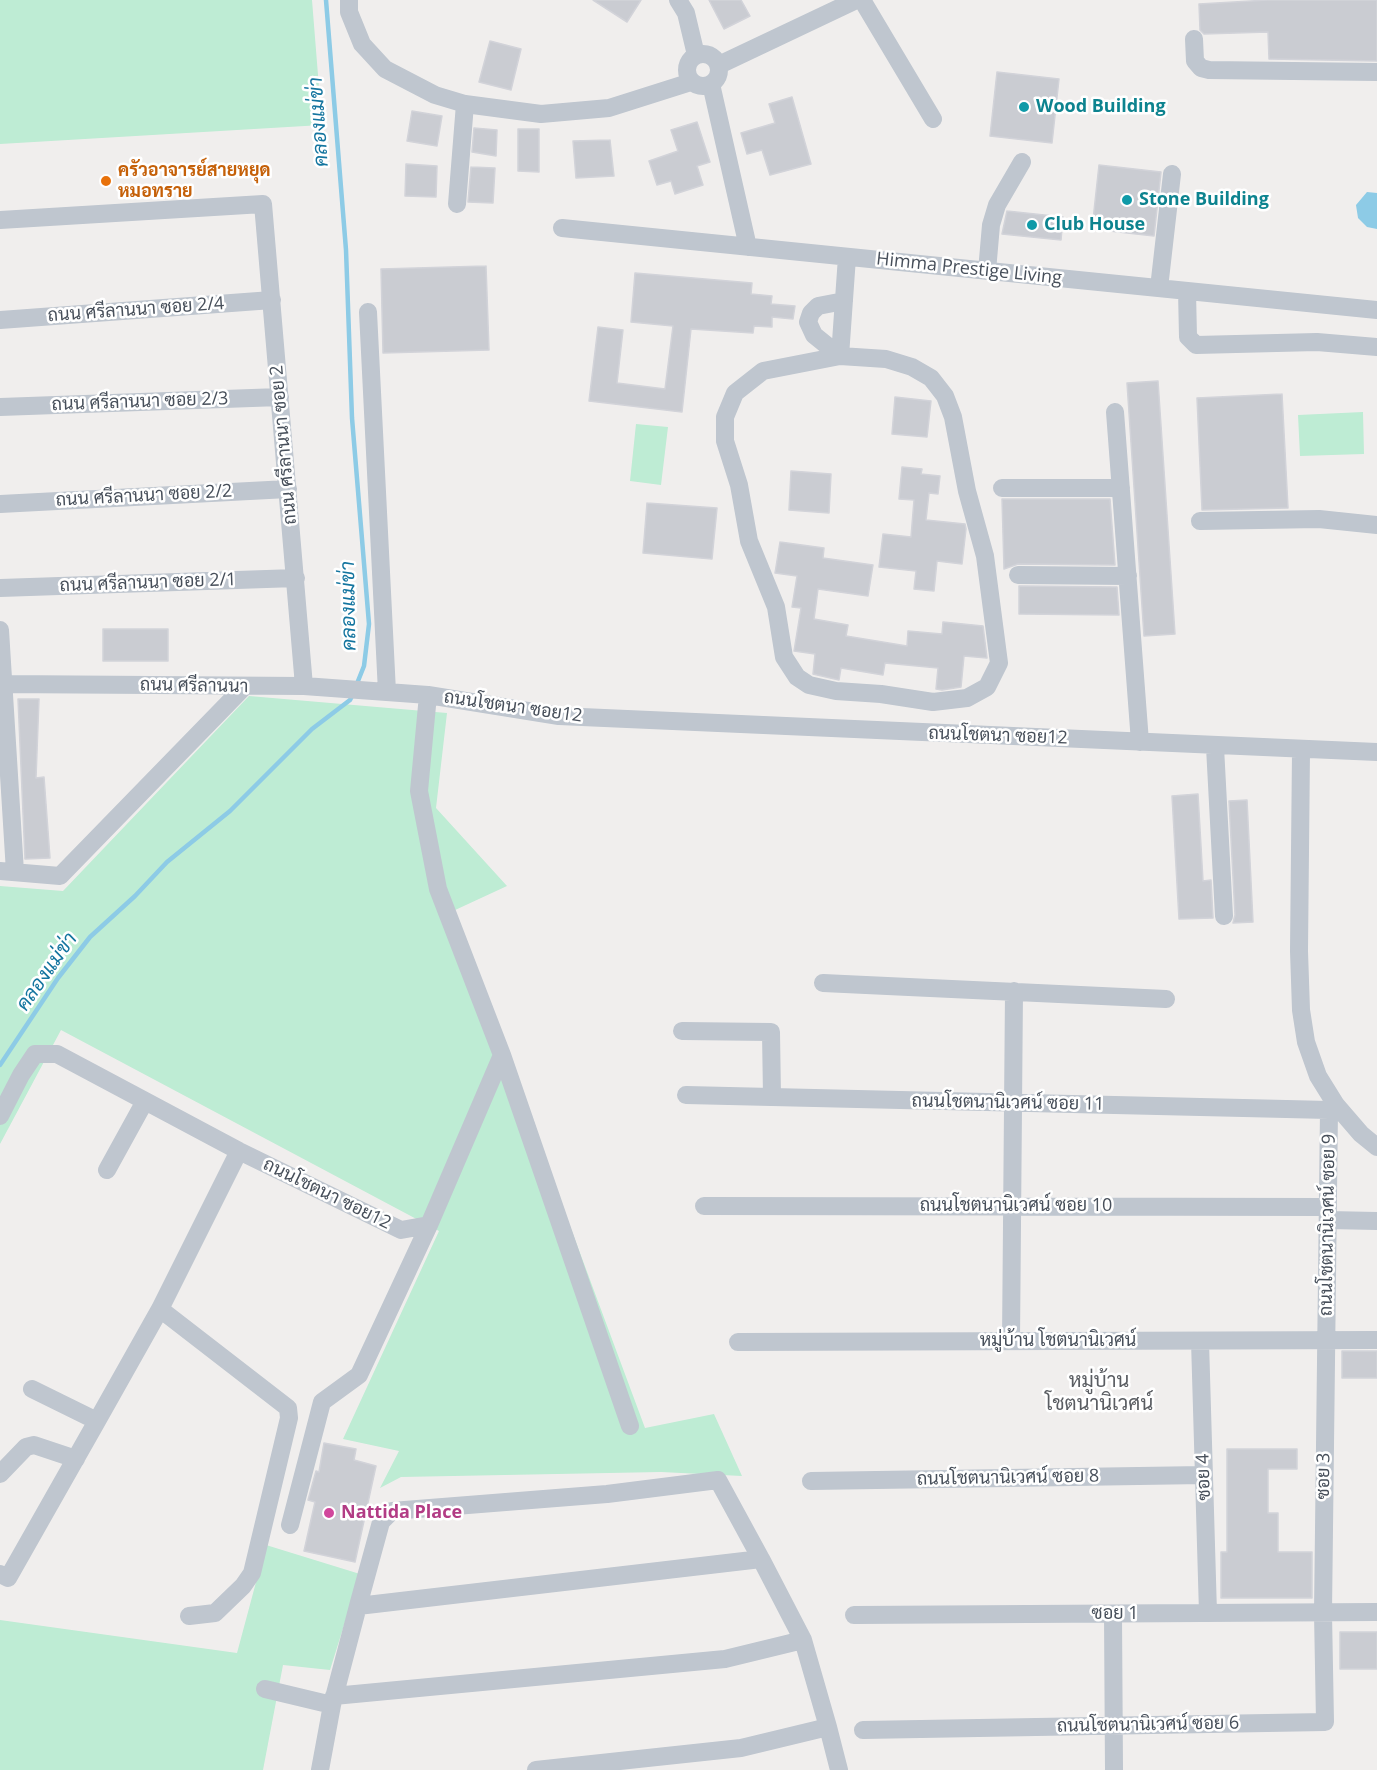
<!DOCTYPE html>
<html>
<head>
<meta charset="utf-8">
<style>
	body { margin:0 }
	canvas { display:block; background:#f0eeed }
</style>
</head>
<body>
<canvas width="1377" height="1770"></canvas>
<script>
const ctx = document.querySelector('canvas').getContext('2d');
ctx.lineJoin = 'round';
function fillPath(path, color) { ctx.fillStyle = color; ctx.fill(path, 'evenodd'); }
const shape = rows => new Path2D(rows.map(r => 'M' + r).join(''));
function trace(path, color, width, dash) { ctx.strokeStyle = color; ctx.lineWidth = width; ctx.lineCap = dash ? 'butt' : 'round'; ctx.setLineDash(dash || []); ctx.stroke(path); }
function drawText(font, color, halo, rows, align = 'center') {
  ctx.font = font + ' "Open Sans",Sarabun,sans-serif'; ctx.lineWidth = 5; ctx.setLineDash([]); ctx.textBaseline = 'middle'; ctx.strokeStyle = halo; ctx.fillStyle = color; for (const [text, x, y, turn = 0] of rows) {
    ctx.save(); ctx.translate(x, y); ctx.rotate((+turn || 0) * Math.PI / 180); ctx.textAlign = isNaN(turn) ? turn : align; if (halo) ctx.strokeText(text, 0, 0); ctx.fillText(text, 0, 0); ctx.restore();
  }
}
const green = shape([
	[0,0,312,0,322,125,0,144],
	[1363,412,1364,454,1300,456,1298,415],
	[636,424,668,427,661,485,630,481],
	[249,696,447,713,436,808,507,886,453,911,645,1428,714,1414,742,1476,661,1472,401,1477,380,1488,399,1451,343,1439,439,1231,61,1030,0,1144,0,886,63,891],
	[266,1545,360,1574,330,1670,283,1665,263,1770,0,1770,0,1620,237,1653]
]);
const water = shape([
	[1367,192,1377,193,1377,229,1367,227,1358,218,1356,205]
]);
const stream = shape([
	[326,0,346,250,352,418,369,624,364,666,356,686],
	[0,1065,58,978,90,937,135,896,167,862,230,811,312,729,350,700,353,694]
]);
const building = shape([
	[593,0,641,0,627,22,593,0],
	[709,0,741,0,750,16,724,29,709,0],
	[1268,0,1377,0,1377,61,1269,59,1268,32,1204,34,1200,30,1199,4,1268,0],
	[490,41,521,49,511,90,479,82,490,41],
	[997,72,1059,79,1052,143,990,136,997,72],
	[792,97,811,164,770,175,762,150,747,154,741,133,775,123,769,104,792,97],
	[412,111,442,116,437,146,407,141,412,111],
	[697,122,710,162,697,166,703,185,675,194,671,181,657,185,649,161,678,151,671,130,697,122],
	[474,128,497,130,496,156,472,152,474,128],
	[518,129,539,129,539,172,518,171,518,129],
	[610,140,614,176,576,178,573,141,610,140],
	[406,164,437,166,436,197,405,196,406,164],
	[1099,165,1161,172,1154,236,1092,229,1099,165],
	[471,167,495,168,493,203,468,202,471,167],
	[1007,211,1063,217,1061,240,1002,234,1007,211],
	[486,266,489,350,383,353,381,269,486,266],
	[635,273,752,283,751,294,772,296,771,304,795,306,793,319,772,317,772,327,754,326,753,333,691,329,682,412,589,401,598,327,623,330,617,383,665,389,673,326,631,322,635,273],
	[1158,381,1175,634,1144,636,1127,383,1158,381],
	[1282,394,1288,508,1202,510,1197,398,1282,394],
	[895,397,931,401,927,437,892,434,895,397],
	[902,467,922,469,921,474,940,476,938,494,929,493,926,520,965,524,966,529,962,564,937,561,934,591,914,589,916,571,879,567,883,534,911,537,914,500,899,499,902,467],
	[791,471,831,474,829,513,789,510,791,471],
	[1002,499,1110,499,1115,565,1018,564,1004,569,1002,499],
	[647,503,717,508,712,559,643,553,647,503],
	[780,542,824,548,823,558,873,565,868,596,818,589,814,619,848,625,846,636,907,646,908,631,942,634,943,622,983,626,987,658,964,656,961,687,942,690,936,689,938,668,885,663,883,675,841,668,839,680,813,674,815,654,794,651,801,608,792,607,797,576,775,573,780,542],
	[1019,586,1117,587,1119,615,1019,614,1019,586],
	[103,629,168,629,168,661,103,661,103,629],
	[18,699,39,699,36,778,44,777,50,858,25,859,18,699],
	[1198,794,1203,881,1211,880,1213,918,1179,919,1172,796,1198,794],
	[1247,800,1253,922,1233,923,1235,915,1229,801,1247,800],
	[1342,1351,1377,1351,1377,1378,1342,1378,1342,1351],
	[324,1443,356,1449,354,1460,376,1466,355,1562,304,1551,315,1502,308,1500,316,1471,319,1472,324,1443],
	[1227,1449,1297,1449,1297,1469,1268,1469,1268,1513,1278,1513,1278,1552,1312,1552,1312,1598,1221,1598,1221,1552,1227,1552,1227,1449],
	[1340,1632,1377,1632,1377,1669,1340,1669,1340,1632]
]);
const minor = shape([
	[349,0,349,12,362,44,385,69,435,95,465,104,541,114,609,108,691,82],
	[678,0,686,13,696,55],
	[862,0,933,119],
	[1194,39,1195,61,1201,68,1209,70,1377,72],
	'687 70a16 16 0 1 1 32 0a16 16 0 1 1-32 0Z',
	[719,65,856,0],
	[711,84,748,247],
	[457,204,465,104],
	[0,220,263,204,304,686],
	[562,228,1377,310],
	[987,271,991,225,997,205,1022,162],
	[1159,288,1172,174],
	[1187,291,1188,337,1196,345,1317,342,1377,347],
	[368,312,387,692],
	[0,320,272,300],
	[840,356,763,371,735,393,725,417,725,441,739,485,749,541,776,607,784,657,797,677,809,685,836,691,881,694,933,702,967,698,987,687,999,663,985,556,967,491,953,417,945,396,931,378,912,367,886,359,840,356,814,335,808,322,811,313,818,306,844,301],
	[840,356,847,257],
	[0,407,280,397],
	[1115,412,1140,742],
	[1002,488,1121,488],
	[0,504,288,489],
	[1200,521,1319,519,1377,525],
	[1018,575,1128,576],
	[0,588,296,578],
	[0,630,15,872],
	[0,684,304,686,428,695,559,716,1377,752],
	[1215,747,1224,916],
	[1301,751,1299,951,1301,1010,1306,1042,1318,1076,1336,1105,1361,1134,1377,1147],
	[0,871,60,876,244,687],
	[823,983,1166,999],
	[682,1031,771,1032,772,1097],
	[502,1055,630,1426],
	[686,1095,1329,1110,1323,1613,1325,1722,863,1730],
	[0,1116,21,1075,35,1054,57,1054,239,1151,401,1230,429,1225,502,1055,438,889,419,791,428,695],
	[107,1170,145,1101],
	[704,1206,1328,1207],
	[1328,1220,1377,1221],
	[160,1309,288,1408,289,1418,252,1573,243,1586,215,1613,189,1616],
	[1011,1341,1014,991],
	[1200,1341,1208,1613],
	[738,1342,1377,1340],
	[32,1389,97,1421],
	[0,1474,26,1447,34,1445,76,1459],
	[811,1481,1204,1475],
	[290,1525,322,1402,359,1375,429,1225],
	[0,1574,8,1578,97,1421,160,1309,239,1151],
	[358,1606,381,1522,392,1511,607,1494,718,1480,761,1559],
	[1113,1614,1114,1770],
	[854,1615,1377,1612],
	[265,1689,332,1705],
	[334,1696,725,1659,803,1640],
	[320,1770,332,1705,358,1606,761,1559,803,1640,828,1727],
	[536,1770,741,1748,828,1727,839,1770]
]);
const markers = [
	[1024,107,6,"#0f9aa8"],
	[106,181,6,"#e8710a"],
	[1127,200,6,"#0f9aa8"],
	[1032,225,6,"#0f9aa8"],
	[329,1513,6,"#d1479c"]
];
const cultureNames = [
	["Wood Building",1036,107],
	["Stone Building",1139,200],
	["Club House",1044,225]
];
const foodNames = [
	["ครัวอาจารย์สายหยุด",118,171],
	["หมอทราย",118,192]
];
const streetNames = [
	["Himma Prestige Living",969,269,6],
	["ถนน ศรีลานนา ซอย 2/4",136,310,-4],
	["ถนน ศรีลานนา ซอย 2/3",140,402,-2],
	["ถนน ศรีลานนา ซอย 2",284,445,-95],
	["ถนน ศรีลานนา ซอย 2/2",144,496,-3],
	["ถนน ศรีลานนา ซอย 2/1",148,583,-2],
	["ถนน ศรีลานนา",194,686,1],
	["ถนนโชตนา ซอย12",513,707,8],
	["ถนนโชตนา ซอย12",998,736,2],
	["ถนนโชตนานิเวศน์ ซอย 11",1008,1103,1],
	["ถนนโชตนา ซอย12",327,1194,26],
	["ถนนโชตนานิเวศน์ ซอย 10",1016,1206],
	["ถนนโชตนานิเวศน์ ซอย 9",1328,1225,-89],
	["หมู่บ้าน โชตนานิเวศน์",1058,1341],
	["ซอย 3",1324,1476,-89],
	["ซอย 4",1204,1477,-92],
	["ถนนโชตนานิเวศน์ ซอย 8",1008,1478,-1],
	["ซอย 1",1115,1614],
	["ถนนโชตนานิเวศน์ ซอย 6",1148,1725,-1]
];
const hotelNames = [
	["Nattida Place",341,1513]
];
const waterNames = [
	["คลองแม่ข่า",319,122,-94],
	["คลองแม่ข่า",349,606,-91],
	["คลองแม่ข่า",47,972,-55]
];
const neighbourhoodNames = [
	["หมู่บ้าน",1099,1381],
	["โชตนานิเวศน์",1099,1404]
];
fillPath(green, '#beecd4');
fillPath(water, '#8dcbe6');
trace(stream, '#8dcbe6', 4.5);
fillPath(building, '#caccd2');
trace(building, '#d2d3d9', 1.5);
trace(minor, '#bfc6cf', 18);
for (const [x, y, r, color] of markers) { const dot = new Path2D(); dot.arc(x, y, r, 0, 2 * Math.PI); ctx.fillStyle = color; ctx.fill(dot); trace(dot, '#fff', 2); }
drawText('bold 18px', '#0d838f', '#fff', cultureNames, 'left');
drawText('bold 18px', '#c56008', '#fff', foodNames, 'left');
drawText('18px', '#474f5a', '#fff', streetNames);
drawText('bold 18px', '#b23c85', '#fff', hotelNames, 'left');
drawText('italic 20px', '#14759f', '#fff', waterNames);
drawText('20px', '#5a5d62', '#fff', neighbourhoodNames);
</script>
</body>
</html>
